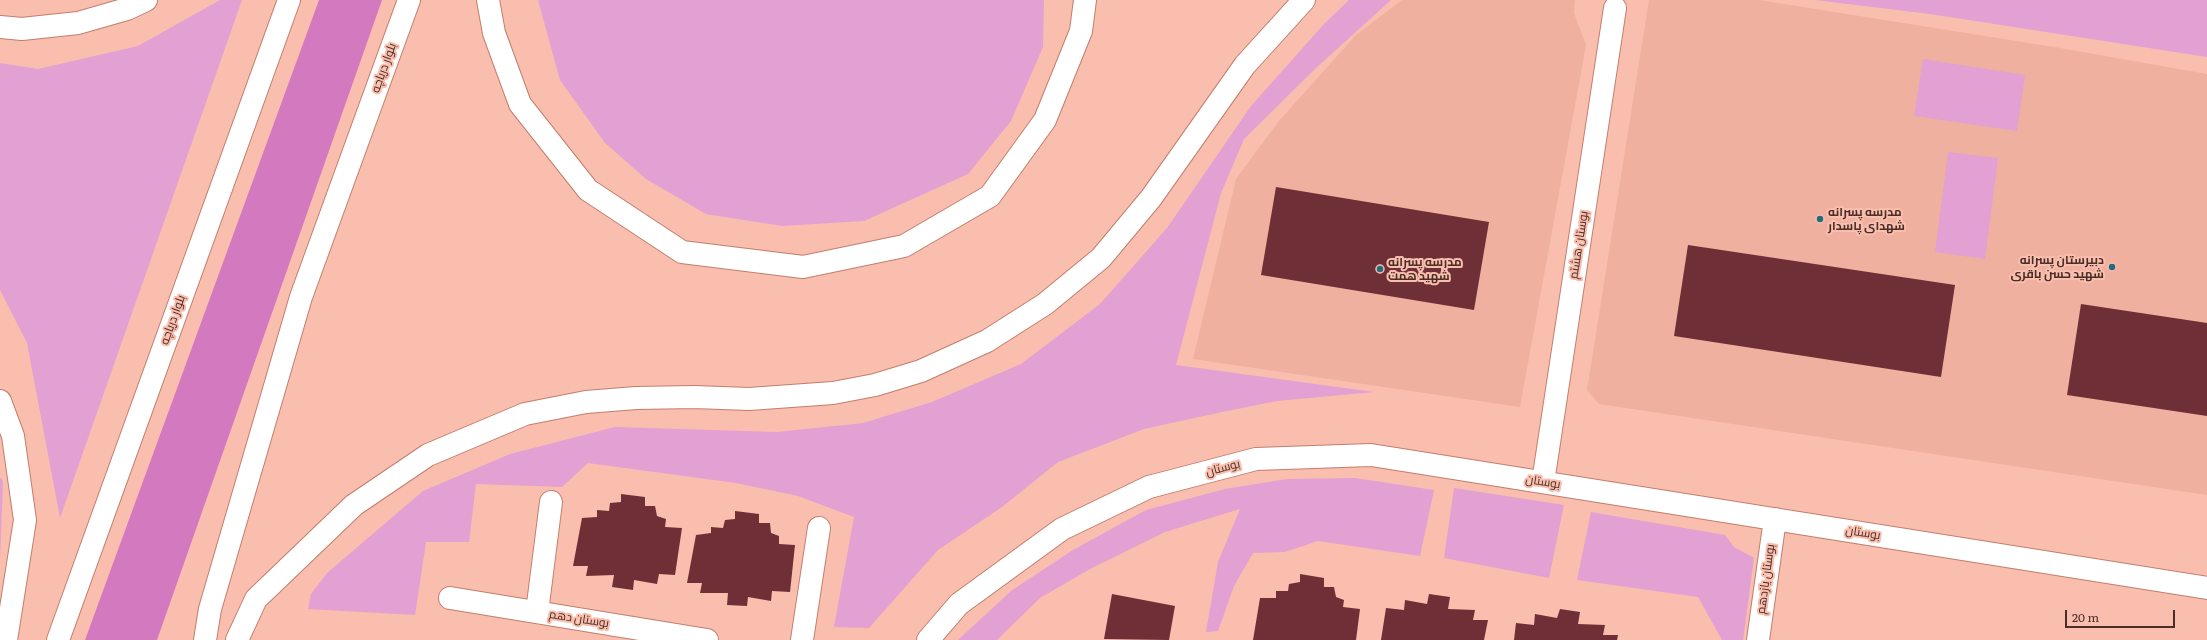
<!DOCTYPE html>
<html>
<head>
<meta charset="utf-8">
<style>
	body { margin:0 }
	#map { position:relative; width:2207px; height:640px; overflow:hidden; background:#f9beae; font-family:Literata,serif }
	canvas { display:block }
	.scale { position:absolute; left:2065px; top:610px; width:110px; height:18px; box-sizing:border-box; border:2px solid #4a2e26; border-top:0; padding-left:5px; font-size:12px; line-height:14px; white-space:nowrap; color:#4a2e26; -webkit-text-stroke:3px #f9beae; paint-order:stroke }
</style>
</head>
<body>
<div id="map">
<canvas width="2207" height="640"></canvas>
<div class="scale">20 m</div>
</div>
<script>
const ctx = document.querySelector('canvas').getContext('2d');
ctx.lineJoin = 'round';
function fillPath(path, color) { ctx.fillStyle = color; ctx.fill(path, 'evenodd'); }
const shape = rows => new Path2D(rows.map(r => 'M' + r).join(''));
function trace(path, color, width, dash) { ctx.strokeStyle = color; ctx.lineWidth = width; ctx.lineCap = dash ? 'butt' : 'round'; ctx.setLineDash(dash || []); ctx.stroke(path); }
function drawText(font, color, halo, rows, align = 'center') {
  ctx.font = font + ' Literata,Cairo,serif'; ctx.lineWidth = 4; ctx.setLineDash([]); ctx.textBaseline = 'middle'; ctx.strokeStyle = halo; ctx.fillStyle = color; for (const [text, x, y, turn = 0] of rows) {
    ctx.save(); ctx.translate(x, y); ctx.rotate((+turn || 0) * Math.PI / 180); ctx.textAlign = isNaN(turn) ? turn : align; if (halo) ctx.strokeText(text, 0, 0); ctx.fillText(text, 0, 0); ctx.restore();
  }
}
const built = shape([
	[1402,0,1575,0,1574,13,1586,45,1520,407,1193,359,1236,179,1278,122,1356,35],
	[1649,0,1759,0,2060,48,2207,74,2207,495,1599,404,1587,390]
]);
const green = shape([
	[220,0,242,0,60,518,27,343,0,290,0,63,38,69,138,46],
	[538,0,1044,0,1043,47,1011,121,968,174,864,221,782,226,706,214,646,179,605,143,560,80],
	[1349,0,1391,0,1316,68,1244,139,1221,193,1176,365,1374,392,1277,401,1222,412,1144,429,1058,462,1002,507,938,550,869,628,834,627,854,517,798,496,736,483,588,463,562,487,476,484,469,542,426,542,415,615,308,609,311,594,327,573,423,491,510,454,615,427,777,432,863,423,932,402,1021,364,1100,304,1167,228,1251,106,1324,24],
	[1815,0,2207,0,2207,57,1930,14],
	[1923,59,2025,75,2017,131,1914,116],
	[1948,152,1998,158,1985,259,1935,252],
	[0,477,3,482,0,560],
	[1355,478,1434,490,1420,556,1318,541,1285,552,1253,553,1234,586,1218,631,1206,632,1218,562,1240,509,1165,532,1090,569,1040,598,997,640,958,640,1011,591,1073,550,1146,510,1225,489,1287,479],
	[1454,488,1564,505,1549,578,1444,558],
	[1591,512,1725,535,1734,547,1754,558,1743,640,1722,640,1698,597,1577,580]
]);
const forest = shape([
	[319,0,382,0,157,640,85,640]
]);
const building = shape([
	[1276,187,1489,222,1474,310,1261,275],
	[1688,245,1955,285,1941,377,1674,336],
	[2081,304,2207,323,2207,416,2067,395],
	[621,494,645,497,645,506,655,506,657,516,666,519,665,527,682,528,675,575,659,574,657,584,634,580,633,590,612,587,614,575,586,576,588,566,573,566,582,518,597,517,597,510,609,511,610,503,621,502],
	[735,511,759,514,759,523,770,523,771,533,779,536,779,544,795,545,790,592,772,591,771,601,748,597,747,606,727,605,728,593,700,593,702,583,687,583,696,535,711,533,711,527,723,528,725,520,735,519],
	[1300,574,1324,578,1324,587,1334,587,1336,597,1344,600,1343,607,1360,609,1356,640,1253,640,1260,598,1276,598,1276,591,1288,591,1289,584,1300,582],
	[1112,594,1175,606,1169,640,1104,639],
	[1429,594,1450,597,1448,609,1475,610,1473,620,1488,620,1484,640,1381,640,1386,608,1404,610,1405,600,1427,604],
	[1560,609,1580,612,1578,624,1605,625,1603,635,1618,635,1617,640,1514,640,1516,623,1534,625,1535,614,1557,618]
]);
const minor = shape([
	[1543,482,1615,8],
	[450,598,707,640],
	[537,612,551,502],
	[802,640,819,528],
	[928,640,959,604,1062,529,1149,487,1256,459,1371,455,2207,588],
	[1758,640,1775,519]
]);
const major = shape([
	[58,640,289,0],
	[205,640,210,609,301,297,409,0]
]);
const highway = shape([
	[488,0,494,33,520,104,588,190,682,252,803,267,904,246,990,196,1045,120,1081,31,1085,0],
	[0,27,22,29,78,23,127,9,146,0],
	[0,401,13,436,25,520,6,640],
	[237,640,256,599,354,505,428,455,525,414,586,402,636,398,694,397,749,399,833,393,875,385,921,371,987,341,1045,304,1101,258,1151,198,1245,65,1304,0]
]);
const markers = [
	[1820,219,4,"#256b7a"],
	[2112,267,4,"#256b7a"],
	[1380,269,4,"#256b7a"]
];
const streetNames = [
	["بلوار دریاچه",384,68,-70],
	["بوستان هشتم",1579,245,-81],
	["بلوار دریاچه",173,320,-70],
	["بوستان",1223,468,-15],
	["بوستان",1543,482,9],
	["بوستان",1863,533,9],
	["بوستان یازدهم",1766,579,-82],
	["بوستان دهم",579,619,9]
];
const poiNames = [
	["مدرسه پسرانه",1828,212],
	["شهدای پاسدار",1828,226],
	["دبیرستان پسرانه",2104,260,"right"],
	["شهید حسن باقری",2104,274,"right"],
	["مدرسه پسرانه",1388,262],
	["شهید همت",1388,276]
];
fillPath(built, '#efb09f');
fillPath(green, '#e2a0d3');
fillPath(forest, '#d379c0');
fillPath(building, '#6e2f36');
trace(minor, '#c27e6c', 24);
trace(major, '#c27e6c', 24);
trace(highway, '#c27e6c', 24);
trace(minor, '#fff', 22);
trace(major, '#fff', 22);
trace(highway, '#fff', 22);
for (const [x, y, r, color] of markers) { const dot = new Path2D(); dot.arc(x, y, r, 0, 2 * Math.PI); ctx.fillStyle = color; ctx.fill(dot); trace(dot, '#f9beae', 1.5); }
drawText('12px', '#4a2e26', '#f9beae', streetNames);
drawText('bold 12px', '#4a2e26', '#f9beae', poiNames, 'left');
</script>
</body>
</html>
